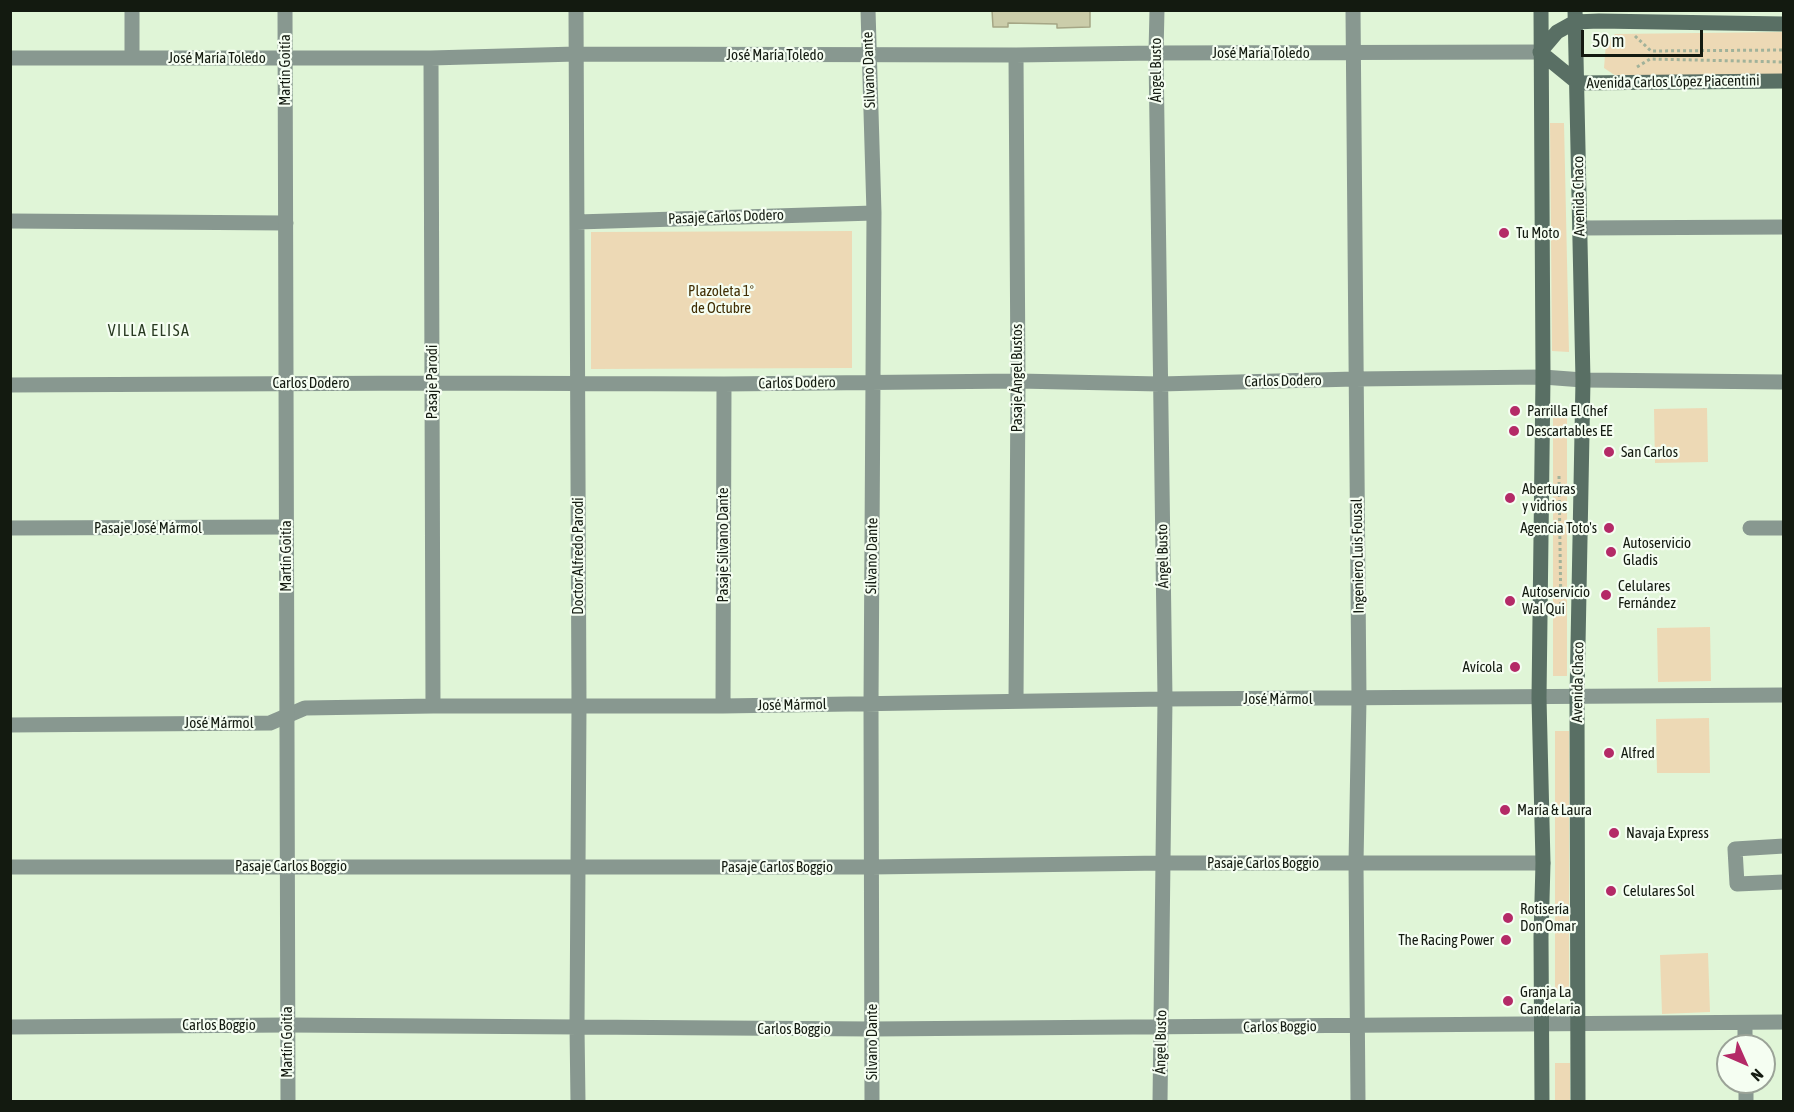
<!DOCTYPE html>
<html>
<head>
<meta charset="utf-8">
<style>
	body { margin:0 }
	#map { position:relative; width:1794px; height:1112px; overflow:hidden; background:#e0f5d7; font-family:"Asap Condensed",sans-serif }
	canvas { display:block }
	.frame { position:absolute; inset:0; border:12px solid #131a10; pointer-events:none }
	.north { position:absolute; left:1716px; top:1034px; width:60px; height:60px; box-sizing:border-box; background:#f5fef2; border:2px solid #9ba398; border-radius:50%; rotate:135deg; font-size:16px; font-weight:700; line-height:24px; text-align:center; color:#131a10 }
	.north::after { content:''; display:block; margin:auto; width:21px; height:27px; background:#b42a67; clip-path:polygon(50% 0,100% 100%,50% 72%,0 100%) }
	.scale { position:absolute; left:1581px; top:30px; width:122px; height:27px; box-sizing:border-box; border:3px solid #131a10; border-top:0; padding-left:8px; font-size:18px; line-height:21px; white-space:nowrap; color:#131a10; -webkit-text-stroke:4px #f5fef2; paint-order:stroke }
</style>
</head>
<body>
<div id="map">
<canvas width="1794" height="1112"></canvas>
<div class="frame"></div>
<div class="north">N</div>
<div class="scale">50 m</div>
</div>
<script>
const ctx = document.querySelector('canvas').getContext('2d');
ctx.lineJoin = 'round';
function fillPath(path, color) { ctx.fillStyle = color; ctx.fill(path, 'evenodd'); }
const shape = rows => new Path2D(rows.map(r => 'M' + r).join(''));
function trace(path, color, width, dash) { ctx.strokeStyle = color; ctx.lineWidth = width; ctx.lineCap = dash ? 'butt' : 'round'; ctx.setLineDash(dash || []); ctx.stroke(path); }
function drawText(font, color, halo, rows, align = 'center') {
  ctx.font = font + ' "Asap Condensed",sans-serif'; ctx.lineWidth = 4.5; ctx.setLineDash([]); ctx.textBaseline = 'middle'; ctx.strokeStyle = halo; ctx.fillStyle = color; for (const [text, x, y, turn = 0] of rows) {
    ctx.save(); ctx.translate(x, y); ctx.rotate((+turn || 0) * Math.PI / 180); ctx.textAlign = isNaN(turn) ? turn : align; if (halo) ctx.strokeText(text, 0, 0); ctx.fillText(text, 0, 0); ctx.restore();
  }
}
const green = shape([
	[1783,32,1783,76,1616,76,1604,68,1606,43,1615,34],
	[1550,123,1564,123,1569,352,1552,351],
	[852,231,852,368,591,369,591,232],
	[1707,408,1708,462,1655,463,1654,409],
	[1553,410,1567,410,1567,676,1553,676],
	[1710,627,1711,681,1658,682,1657,628],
	[1709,718,1710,773,1657,773,1656,719],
	[1555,731,1569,731,1569,998,1555,997],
	[1708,953,1710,1012,1662,1014,1660,955],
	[1555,1063,1570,1063,1570,1101,1555,1101]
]);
const building = shape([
	[992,10,1090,10,1090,27,1057,28,1057,24,1008,23,1008,27,993,27,992,10]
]);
const path = shape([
	[1635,36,1651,51,1784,50],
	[1637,67,1650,59,1784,62],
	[1559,476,1561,614]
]);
const minor = shape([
	[132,10,132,57],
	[576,10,579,707,577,1027,578,1102],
	[868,10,874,213,871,704,872,1102],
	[1157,10,1156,53,1165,699,1160,1102],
	[1353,10,1359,699,1356,863,1358,1102],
	[10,58,431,58,576,54,1016,55,1156,53,1540,52],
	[431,58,433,706],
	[10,221,286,223],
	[577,222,874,213],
	[1580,228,1784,227],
	[10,385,432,383,724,384,1018,381,1160,384,1355,379,1543,377,1583,380,1784,382],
	[10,528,286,527],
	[1750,528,1784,528],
	[1016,701,1018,381,1016,55],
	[723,706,724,384],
	[10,725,270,723,305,708,433,706,723,706,1165,699,1784,695],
	[1784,846,1735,849,1737,884,1784,882],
	[10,867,871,867,1163,863,1543,863],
	[1745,1023,1745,1046],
	[10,1027,287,1025,872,1029,1784,1022],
	[1746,1082,1746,1102]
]);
const tertiary = shape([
	[285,10,288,1102]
]);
const secondary = shape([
	[1541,10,1543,377,1539,698,1543,863,1541,937,1542,1102],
	[1575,10,1583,380,1577,698,1578,1102],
	[1540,52,1557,32,1575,22,1599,21,1784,24],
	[1540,52,1578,83,1784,81]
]);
const markers = [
	[1504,233,6,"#b42a67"],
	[1515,411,6,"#b42a67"],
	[1514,431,6,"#b42a67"],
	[1609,452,6,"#b42a67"],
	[1510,498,6,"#b42a67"],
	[1609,528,6,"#b42a67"],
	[1611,552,6,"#b42a67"],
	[1606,595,6,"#b42a67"],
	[1510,601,6,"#b42a67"],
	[1515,667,6,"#b42a67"],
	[1609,753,6,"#b42a67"],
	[1505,810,6,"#b42a67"],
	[1614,833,6,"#b42a67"],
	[1611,891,6,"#b42a67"],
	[1508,918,6,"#b42a67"],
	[1506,940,6,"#b42a67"],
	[1508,1001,6,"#b42a67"]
];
const streetNames = [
	["José María Toledo",1261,53],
	["José María Toledo",775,55],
	["José María Toledo",217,58],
	["Martín Goitía",285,70,-90],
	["Silvano Dante",869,70,-92],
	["Ángel Busto",1156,70,-90],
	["Avenida Carlos López Piacentini",1673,82,-1],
	["Avenida Chaco",1579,196,-91],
	["Pasaje Carlos Dodero",726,217,-2],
	["Pasaje Ángel Bustos",1017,378,-90],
	["Carlos Dodero",1283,381,-1],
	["Pasaje Parodi",432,382,-90],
	["Carlos Dodero",311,383],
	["Carlos Dodero",797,383,-1],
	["Pasaje José Mármol",148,528],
	["Pasaje Silvano Dante",723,545,-90],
	["Martín Goitía",286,556,-90],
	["Doctor Alfredo Parodi",578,556,-90],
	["Silvano Dante",872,556,-89],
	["Ángel Busto",1163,556,-91],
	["Ingeniero Luis Fousal",1358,556,-91],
	["Avenida Chaco",1578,682,-89],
	["José Mármol",1278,699],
	["José Mármol",792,705,-1],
	["José Mármol",219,723],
	["Pasaje Carlos Boggio",1263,863],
	["Pasaje Carlos Boggio",291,866],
	["Pasaje Carlos Boggio",777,867],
	["Carlos Boggio",219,1025],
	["Carlos Boggio",1280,1027,-1],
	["Carlos Boggio",794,1029],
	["Martín Goitía",287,1042,-90],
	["Silvano Dante",872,1042,-90],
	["Ángel Busto",1161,1042,-89]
];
const poiNames = [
	["Tu Moto",1516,233],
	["Parrilla El Chef",1527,411],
	["Descartables EE",1526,431],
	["San Carlos",1621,452],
	["Aberturas",1522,489],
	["y vidrios",1522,506],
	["Agencia Toto's",1597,528,"right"],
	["Autoservicio",1623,543],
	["Gladis",1623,560],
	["Celulares",1618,586],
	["Fernández",1618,603],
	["Autoservicio",1522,592],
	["Wal Qui",1522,609],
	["Avícola",1503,667,"right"],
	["Alfred",1621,753],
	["María & Laura",1517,810],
	["Navaja Express",1626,833],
	["Celulares Sol",1623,891],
	["Rotisería",1520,909],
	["Don Omar",1520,926],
	["The Racing Power",1494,940,"right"],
	["Granja La",1520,992],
	["Candelaria",1520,1009]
];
const parkNames = [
	["Plazoleta 1°",721,291],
	["de Octubre",721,308]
];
const neighbourhoodNames = [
	["VILLA ELISA",149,331]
];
fillPath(green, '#edd9b5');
fillPath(building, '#cbcdaa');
trace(building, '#a5a685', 1.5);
trace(path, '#a1b29a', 3, [3, 3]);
trace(minor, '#889890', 15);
trace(tertiary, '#889890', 15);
trace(secondary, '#596f64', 15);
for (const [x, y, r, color] of markers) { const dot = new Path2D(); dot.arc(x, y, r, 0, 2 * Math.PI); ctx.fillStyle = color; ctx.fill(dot); trace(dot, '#f5fef2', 2); }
drawText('15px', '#131a10', '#f5fef2', streetNames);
drawText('15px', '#131a10', '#f5fef2', poiNames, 'left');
drawText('15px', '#412e04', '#f5fef2', parkNames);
ctx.letterSpacing = '1.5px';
drawText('16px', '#283921', '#f5fef2', neighbourhoodNames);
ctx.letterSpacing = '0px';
</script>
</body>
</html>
